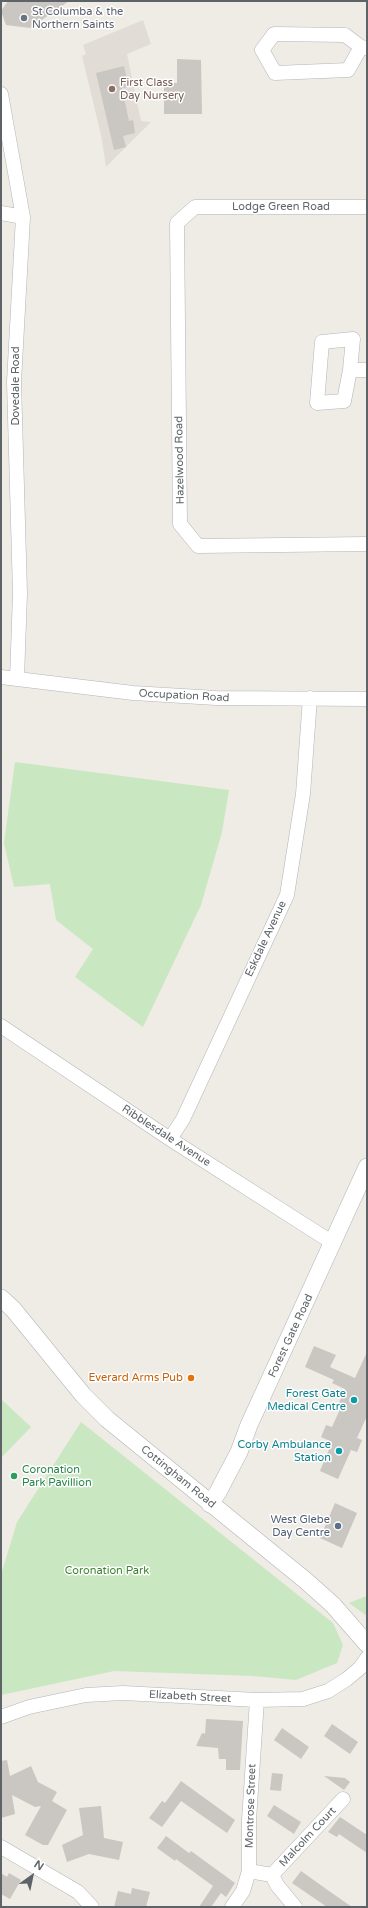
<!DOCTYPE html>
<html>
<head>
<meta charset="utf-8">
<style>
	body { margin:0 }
	#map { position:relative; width:368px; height:1908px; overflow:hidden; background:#efebe5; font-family:"Varela Round",sans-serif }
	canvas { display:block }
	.frame { position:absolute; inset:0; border:2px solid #5d6366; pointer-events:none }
	.north { position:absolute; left:12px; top:1856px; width:40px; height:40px; -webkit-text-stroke:3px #fff; paint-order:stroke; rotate:33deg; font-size:11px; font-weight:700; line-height:16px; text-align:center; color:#5d6366 }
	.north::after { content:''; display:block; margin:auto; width:14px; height:18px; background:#5d6366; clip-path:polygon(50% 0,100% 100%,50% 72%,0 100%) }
</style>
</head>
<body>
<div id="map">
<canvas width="368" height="1908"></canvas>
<div class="frame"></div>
<div class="north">N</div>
</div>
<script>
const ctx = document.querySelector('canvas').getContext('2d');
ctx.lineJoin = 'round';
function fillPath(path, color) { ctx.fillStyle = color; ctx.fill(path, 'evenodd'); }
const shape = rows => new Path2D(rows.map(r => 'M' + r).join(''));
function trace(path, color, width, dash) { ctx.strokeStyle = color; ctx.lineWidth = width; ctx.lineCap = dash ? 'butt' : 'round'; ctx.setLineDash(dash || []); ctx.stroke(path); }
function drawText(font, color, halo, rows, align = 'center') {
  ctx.font = font + ' "Varela Round",sans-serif'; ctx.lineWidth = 3; ctx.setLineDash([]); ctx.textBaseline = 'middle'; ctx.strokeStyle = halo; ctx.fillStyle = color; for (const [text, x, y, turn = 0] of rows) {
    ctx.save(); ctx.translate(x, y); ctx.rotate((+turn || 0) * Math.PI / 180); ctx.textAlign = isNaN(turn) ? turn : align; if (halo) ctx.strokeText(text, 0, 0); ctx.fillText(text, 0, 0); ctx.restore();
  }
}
const education = shape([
	[143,20,151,44,127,54,141,121,151,122,106,167,101,135,82,56,86,54,83,45]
]);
const green = shape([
	[15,762,229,790,222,832,201,905,143,1027,75,977,93,949,56,920,50,884,14,887,4,843],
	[1,1399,31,1427,1,1458],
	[81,1422,333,1623,343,1645,337,1663,296,1680,253,1676,114,1671,1,1695,1,1575,17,1522],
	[367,1596,367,1616,349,1603]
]);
const building = shape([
	[8,1,69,1,30,28,6,25,1,11],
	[177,59,201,60,202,114,164,114,164,83,177,83],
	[124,66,129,87,122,88,129,121,133,120,135,133,123,136,126,147,114,150,96,73],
	[314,1346,336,1355,330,1367,355,1378,367,1352,367,1416,357,1438,362,1440,357,1452,351,1450,338,1479,320,1471,332,1442,321,1437,326,1425,332,1427,341,1407,338,1405,345,1389,332,1383,334,1380,305,1367],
	[335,1503,357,1513,342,1548,320,1538],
	[206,1719,243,1721,240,1770,226,1770,226,1759,219,1759,218,1748,196,1746,202,1733,205,1734],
	[332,1724,358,1742,350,1754,324,1736],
	[282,1728,309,1747,301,1759,274,1740],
	[7,1760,10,1776,31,1766,38,1782,57,1792,52,1801,67,1810,48,1845,43,1845,25,1835,41,1806,35,1807,12,1795,15,1814,1,1818,1,1761],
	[272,1773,283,1774,281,1791,270,1790],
	[324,1776,345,1778,350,1782,344,1790],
	[181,1781,235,1820,227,1833,181,1801,162,1827,149,1818,162,1801,165,1803],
	[274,1805,301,1822,294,1834,267,1816],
	[101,1806,104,1838,123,1842,119,1860,89,1854,67,1862,62,1845,83,1835,79,1808],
	[340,1817,367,1835,367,1853,339,1834,337,1837,328,1832],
	[166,1836,189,1853,191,1851,235,1883,226,1897,221,1893,211,1907,199,1907,213,1886,176,1859,175,1861,157,1848],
	[301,1871,329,1891,352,1907,327,1907,292,1883],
	[1,1873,7,1877,9,1873,21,1880,10,1899,1,1894],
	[132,1888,150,1892,146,1907,114,1907,118,1891,131,1894]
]);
const minor = shape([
	[361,47,345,35,274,34,262,50,275,73,348,70,361,47,367,48],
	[1,94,23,217,14,382,20,593,17,679],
	[367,207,195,207,177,223,180,524,198,546,367,544],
	[1,213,23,217],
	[350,370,353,339,322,342,317,403,344,401,350,370,367,370],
	[1,677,133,693,216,698,367,699],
	[1,1026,170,1139,333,1243],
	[170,1139,183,1119,287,895,303,794,310,698],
	[1,1717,29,1707,86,1695,123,1693,257,1700,303,1699,328,1691,347,1679,360,1668,367,1658],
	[1,1847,78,1892,92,1907],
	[249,1871,272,1875,343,1799],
	[272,1875,277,1885,295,1907],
	[232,1907,243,1891,249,1871,249,1820,257,1700]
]);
const tertiary = shape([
	[1,1298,13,1309,83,1395,107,1419,305,1580,333,1605,367,1644],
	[210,1504,218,1492,239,1452,249,1425,367,1167]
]);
const markers = [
	[24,18,4,"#6b7280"],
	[112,89,4,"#8d6e63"],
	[191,1378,4,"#e8710a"],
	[354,1400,4,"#0f9aa8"],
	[339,1451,4,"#0f9aa8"],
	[14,1476,4,"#2e9e5b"],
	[338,1526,4,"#5c6f8a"]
];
const worshipNames = [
	["St Columba & the",32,12],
	["Northern Saints",32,25]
];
const educationNames = [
	["First Class",120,83],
	["Day Nursery",120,96]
];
const streetNames = [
	["Lodge Green Road",281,207],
	["Dovedale Road",16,386,-90],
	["Hazelwood Road",180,460,-91],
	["Occupation Road",184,696,3],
	["Eskdale Avenue",266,939,-65],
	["Ribblesdale Avenue",166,1136,33],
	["Forest Gate Road",291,1336,-65],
	["Cottingham Road",178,1477,39],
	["Elizabeth Street",190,1697,3],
	["Montrose Street",251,1806,-88],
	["Malcolm Court",308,1837,-47]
];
const foodNames = [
	["Everard Arms Pub",183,1378]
];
const cultureNames = [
	["Forest Gate",346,1394],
	["Medical Centre",346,1407],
	["Corby Ambulance",331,1445],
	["Station",331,1458]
];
const leisureNames = [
	["Coronation",22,1470],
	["Park Pavillion",22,1483]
];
const serviceNames = [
	["West Glebe",330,1520],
	["Day Centre",330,1533]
];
const parkNames = [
	["Coronation Park",107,1571]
];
fillPath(education, '#e2dcd6');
fillPath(green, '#c9e7c1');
fillPath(building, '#cac6c2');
trace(minor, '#b1b5b8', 15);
trace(tertiary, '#b1b5b8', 18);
trace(minor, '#fff', 14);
trace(tertiary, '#fff', 17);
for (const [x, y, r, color] of markers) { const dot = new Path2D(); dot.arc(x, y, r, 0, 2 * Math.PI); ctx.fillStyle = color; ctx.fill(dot); trace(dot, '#fff', 1.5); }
drawText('11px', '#5b616d', '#fff', worshipNames, 'left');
drawText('11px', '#785e54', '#fff', educationNames, 'left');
drawText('11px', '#5d6366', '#fff', streetNames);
drawText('11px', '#c56008', '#fff', foodNames, 'right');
drawText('11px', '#0d838f', '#fff', cultureNames, 'right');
drawText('11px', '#27864d', '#fff', leisureNames, 'left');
drawText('11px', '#4e5e75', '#fff', serviceNames, 'right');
drawText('11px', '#3f8032', '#fff', parkNames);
</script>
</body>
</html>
